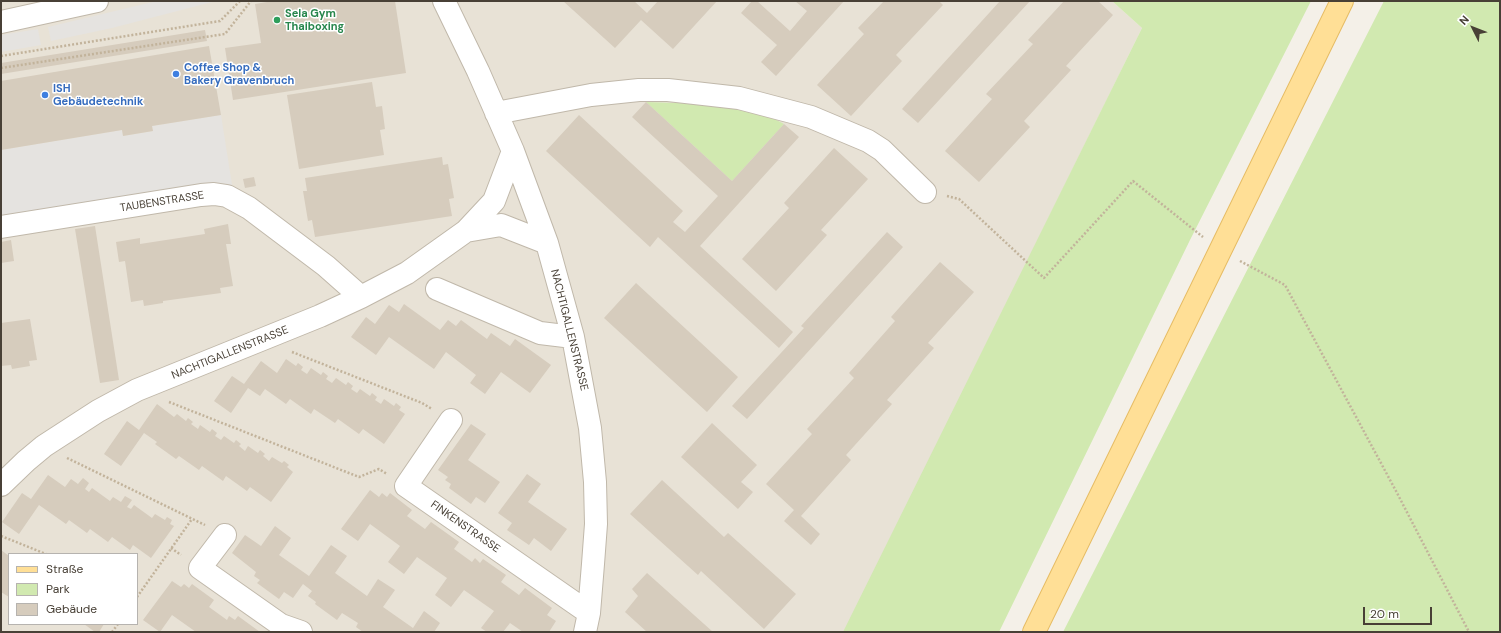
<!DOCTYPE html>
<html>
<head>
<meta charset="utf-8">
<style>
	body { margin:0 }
	#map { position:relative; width:1501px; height:633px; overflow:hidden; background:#f4f0e8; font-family:"DM Sans",sans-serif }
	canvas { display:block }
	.frame { position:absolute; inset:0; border:2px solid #484036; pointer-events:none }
	.legend { position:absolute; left:8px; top:553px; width:130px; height:72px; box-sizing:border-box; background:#fff; border:1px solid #b6b3af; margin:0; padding:5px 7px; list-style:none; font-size:12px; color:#484036 }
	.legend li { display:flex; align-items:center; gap:8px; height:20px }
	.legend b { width:20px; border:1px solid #b6b3af }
	.north { position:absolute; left:1453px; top:8px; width:40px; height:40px; -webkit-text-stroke:3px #fff; paint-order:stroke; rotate:312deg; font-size:11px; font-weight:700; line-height:16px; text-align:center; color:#484036 }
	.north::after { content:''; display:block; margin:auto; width:14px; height:18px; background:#484036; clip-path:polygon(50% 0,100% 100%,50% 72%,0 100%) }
	.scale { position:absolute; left:1363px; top:607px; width:69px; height:18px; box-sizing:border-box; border:2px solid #484036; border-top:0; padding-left:5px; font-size:12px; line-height:14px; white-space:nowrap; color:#484036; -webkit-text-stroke:3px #fff; paint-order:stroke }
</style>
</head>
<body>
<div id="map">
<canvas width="1501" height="633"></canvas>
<div class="frame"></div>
<ul class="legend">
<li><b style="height:5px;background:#ffdf96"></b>Straße</li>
<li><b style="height:11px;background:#d1e9b0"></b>Park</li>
<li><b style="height:11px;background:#d6ccbd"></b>Gebäude</li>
</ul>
<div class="north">N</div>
<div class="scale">20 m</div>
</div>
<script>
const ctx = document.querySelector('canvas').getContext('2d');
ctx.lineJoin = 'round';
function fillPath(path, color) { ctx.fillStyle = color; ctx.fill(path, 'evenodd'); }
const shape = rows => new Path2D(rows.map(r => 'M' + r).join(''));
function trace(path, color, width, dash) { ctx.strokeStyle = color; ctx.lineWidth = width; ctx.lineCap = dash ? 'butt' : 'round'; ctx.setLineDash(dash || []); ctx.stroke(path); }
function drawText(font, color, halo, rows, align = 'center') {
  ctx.font = font + ' "DM Sans",sans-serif'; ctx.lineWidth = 3; ctx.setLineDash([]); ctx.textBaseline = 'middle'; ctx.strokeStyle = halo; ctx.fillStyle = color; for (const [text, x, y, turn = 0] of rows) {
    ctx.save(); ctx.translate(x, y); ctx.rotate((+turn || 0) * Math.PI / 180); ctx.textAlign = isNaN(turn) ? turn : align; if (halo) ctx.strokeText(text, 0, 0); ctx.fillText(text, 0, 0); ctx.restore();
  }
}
const residential = shape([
	[1,1,1112,1,1142,28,845,632,1,632],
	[9,554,137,554,137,624,9,624]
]);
const green = shape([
	[1112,1,1311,1,1190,240,999,632,843,632,1142,28],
	[1384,1,1500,1,1500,632,1063,632],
	[646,102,707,104,763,113,784,124,732,181]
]);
const parking = shape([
	[157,1,216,1,112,28,51,41,48,27],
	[38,29,41,45,1,52,1,35],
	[221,115,233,191,1,220,1,150,122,130,123,136,153,131,152,126]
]);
const building = shape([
	[273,1,395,1,406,73,233,100,225,48,261,43,255,4],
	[563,1,634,1,647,13,658,1,717,1,673,49,641,20,615,48],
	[752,1,757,1,790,31,807,11,795,1,844,1,776,76,761,62,777,45,741,13],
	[884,1,939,1,943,5,896,55,902,61,851,116,817,85,864,34,858,28],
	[1000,1,1030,1,918,123,902,109],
	[1064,1,1098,1,1113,15,1066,66,1071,70,1024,121,1030,127,979,182,945,151,992,99,986,94,1033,44,1028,40],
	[205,30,207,41,1,74,1,63],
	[209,46,221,115,152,126,153,131,123,136,122,130,1,150,1,81],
	[372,82,376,107,382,106,385,129,380,130,384,155,299,169,287,95],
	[646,102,732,181,784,124,799,137,700,246,793,332,779,348,658,237,650,247,546,151,579,115,683,211,673,222,685,232,718,196,632,117],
	[834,148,868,179,821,230,827,235,776,291,742,259,789,208,784,203],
	[442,157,443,165,448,164,454,198,449,199,452,216,315,237,312,220,308,221,303,191,307,191,305,178],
	[254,177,256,186,245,188,243,179],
	[228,224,231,244,226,244,233,286,220,288,221,293,163,301,163,303,144,306,143,300,131,302,125,261,119,262,116,242,140,238,140,244,205,234,204,229],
	[95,226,119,380,100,383,75,229],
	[887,232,903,247,747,419,732,406,804,328,801,326],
	[11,240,14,261,1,263,1,242],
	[940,262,974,292,928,343,934,348,887,400,892,404,846,455,851,460,801,516,820,534,811,545,784,521,794,510,766,484,812,434,807,429,854,378,849,373,895,321,891,317],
	[636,283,738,377,707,412,604,318],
	[404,304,440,330,448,320,456,326,461,320,487,339,491,333,510,346,515,339,551,365,530,393,501,372,485,394,470,383,476,375,446,352,434,369,389,337,376,355,351,337,366,317,375,324,389,305,399,312],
	[30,319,37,360,29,361,30,366,12,369,11,365,1,366,1,323],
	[286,359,296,366,298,363,303,367,301,370,307,374,311,368,321,375,323,372,328,376,326,379,332,383,336,378,346,385,348,382,353,386,351,389,357,393,360,389,370,396,372,393,377,397,375,400,381,404,384,399,394,406,396,403,401,407,399,410,405,414,384,444,363,429,359,434,338,419,335,423,314,409,311,414,290,399,286,404,265,389,260,396,248,388,231,413,214,401,232,376,244,384,261,361,277,373],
	[157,404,174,417,177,414,186,421,188,418,193,422,191,424,198,429,200,425,210,432,212,429,217,433,215,436,221,440,224,436,234,443,236,440,241,444,239,446,245,451,248,446,258,453,260,450,265,454,263,456,269,461,272,457,282,463,284,461,289,465,287,467,293,472,271,502,250,487,247,491,226,476,223,481,202,466,199,470,179,456,176,459,155,444,157,442,144,433,121,466,104,454,127,421,139,430],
	[712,423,757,465,741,482,753,492,738,509,681,457],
	[471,424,486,434,468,460,500,482,485,503,476,497,471,504,449,488,451,484,445,480,448,477,438,470],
	[527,474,541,484,528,502,567,529,551,551,534,538,529,545,507,530,512,523,498,513],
	[48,475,65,487,71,479,78,484,83,478,89,483,85,489,89,492,92,488,110,501,113,497,121,502,125,496,132,500,127,507,131,509,134,505,152,518,155,514,165,520,167,517,172,520,170,524,174,526,151,558,133,545,130,550,112,537,108,542,90,529,87,533,69,520,66,524,39,505,19,534,2,522,22,493,31,499],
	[662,480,724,537,728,533,796,594,764,629,701,571,698,575,630,514],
	[370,490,379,497,382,493,387,497,390,493,412,510,407,516,425,529,431,522,459,542,454,549,472,562,475,558,480,563,483,559,506,575,501,582,519,595,525,588,552,608,547,615,556,621,549,632,523,632,510,623,503,632,487,632,481,628,494,611,464,590,451,607,435,595,447,578,417,557,404,574,388,562,400,546,370,524,358,541,341,529],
	[275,526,291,538,279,555,309,576,331,545,347,556,335,573,367,596,378,579,395,590,383,607,413,628,424,611,440,623,434,632,363,632,356,627,358,623,342,613,337,620,315,604,316,602,308,596,312,591,303,584,293,598,284,592,279,599,257,583,260,580,254,576,256,572,232,553,245,535,261,546],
	[1,550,9,556,9,597,1,592],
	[647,573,713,632,647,632,625,612,638,596,632,589],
	[172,581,181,587,184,584,189,588,192,584,214,600,209,607,227,620,229,616,235,620,238,616,260,632,196,632,172,615,160,632,143,620],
	[84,624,104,624,99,632,95,632]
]);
const path = shape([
	[1,56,220,21,240,1],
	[1,68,225,34,251,1],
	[947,196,959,199,1044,278,1133,181,1203,237],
	[1240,261,1285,285,1396,491,1469,632],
	[292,352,422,403,432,409],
	[169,402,359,477,379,469,387,474],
	[67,458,205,525],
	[1,536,46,554],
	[171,548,181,555],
	[137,597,192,519],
	[112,632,118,624]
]);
const minor = shape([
	[444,1,478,71,513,151,547,243,573,337,590,428,595,482,596,524,593,564,589,613,585,632],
	[1,22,97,1],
	[496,113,591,95,639,90,668,90,739,98,811,117,868,141,882,150,925,192],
	[1,227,201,195,214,194,227,196,249,208,326,266,361,297],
	[466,231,494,201,513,151],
	[437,289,540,333,573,337],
	[451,420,406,486,589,613],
	[1,485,26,461,44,446,98,411,137,390,320,316,361,297,407,273,466,231,501,225,547,243],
	[225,535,200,568,281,625,301,632]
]);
const major = shape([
	[1034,632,1342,1]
]);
const markers = [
	[277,20,4,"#2e9e5b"],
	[176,74,4,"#3f7fe0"],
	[45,95,4,"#3f7fe0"]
];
const leisureNames = [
	["Sela Gym",285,14],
	["Thaiboxing",285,27]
];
const shopNames = [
	["Coffee Shop &",184,68],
	["Bakery Gravenbruch",184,81],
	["ISH",53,89],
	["Gebäudetechnik",53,102]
];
const streetNames = [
	["TAUBENSTRASSE",162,202,-9],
	["NACHTIGALLENSTRASSE",569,330,76],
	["NACHTIGALLENSTRASSE",230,353,-22],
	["FINKENSTRASSE",465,527,35]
];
fillPath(residential, '#e8e2d6');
fillPath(green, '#d1e9b0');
fillPath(parking, '#e5e3e0');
fillPath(building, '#d6ccbd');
trace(minor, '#c0b8aa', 24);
trace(major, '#e6bc64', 24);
trace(path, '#c2b39b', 2.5, [2, 2]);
trace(minor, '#fff', 22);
trace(major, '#ffdf96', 22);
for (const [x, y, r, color] of markers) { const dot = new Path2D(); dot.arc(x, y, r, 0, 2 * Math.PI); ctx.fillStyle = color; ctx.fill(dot); trace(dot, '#fff', 1.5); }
drawText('bold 11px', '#27864d', '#fff', leisureNames, 'left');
drawText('bold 11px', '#366cbe', '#fff', shopNames, 'left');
drawText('11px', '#484036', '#fff', streetNames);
</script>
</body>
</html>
